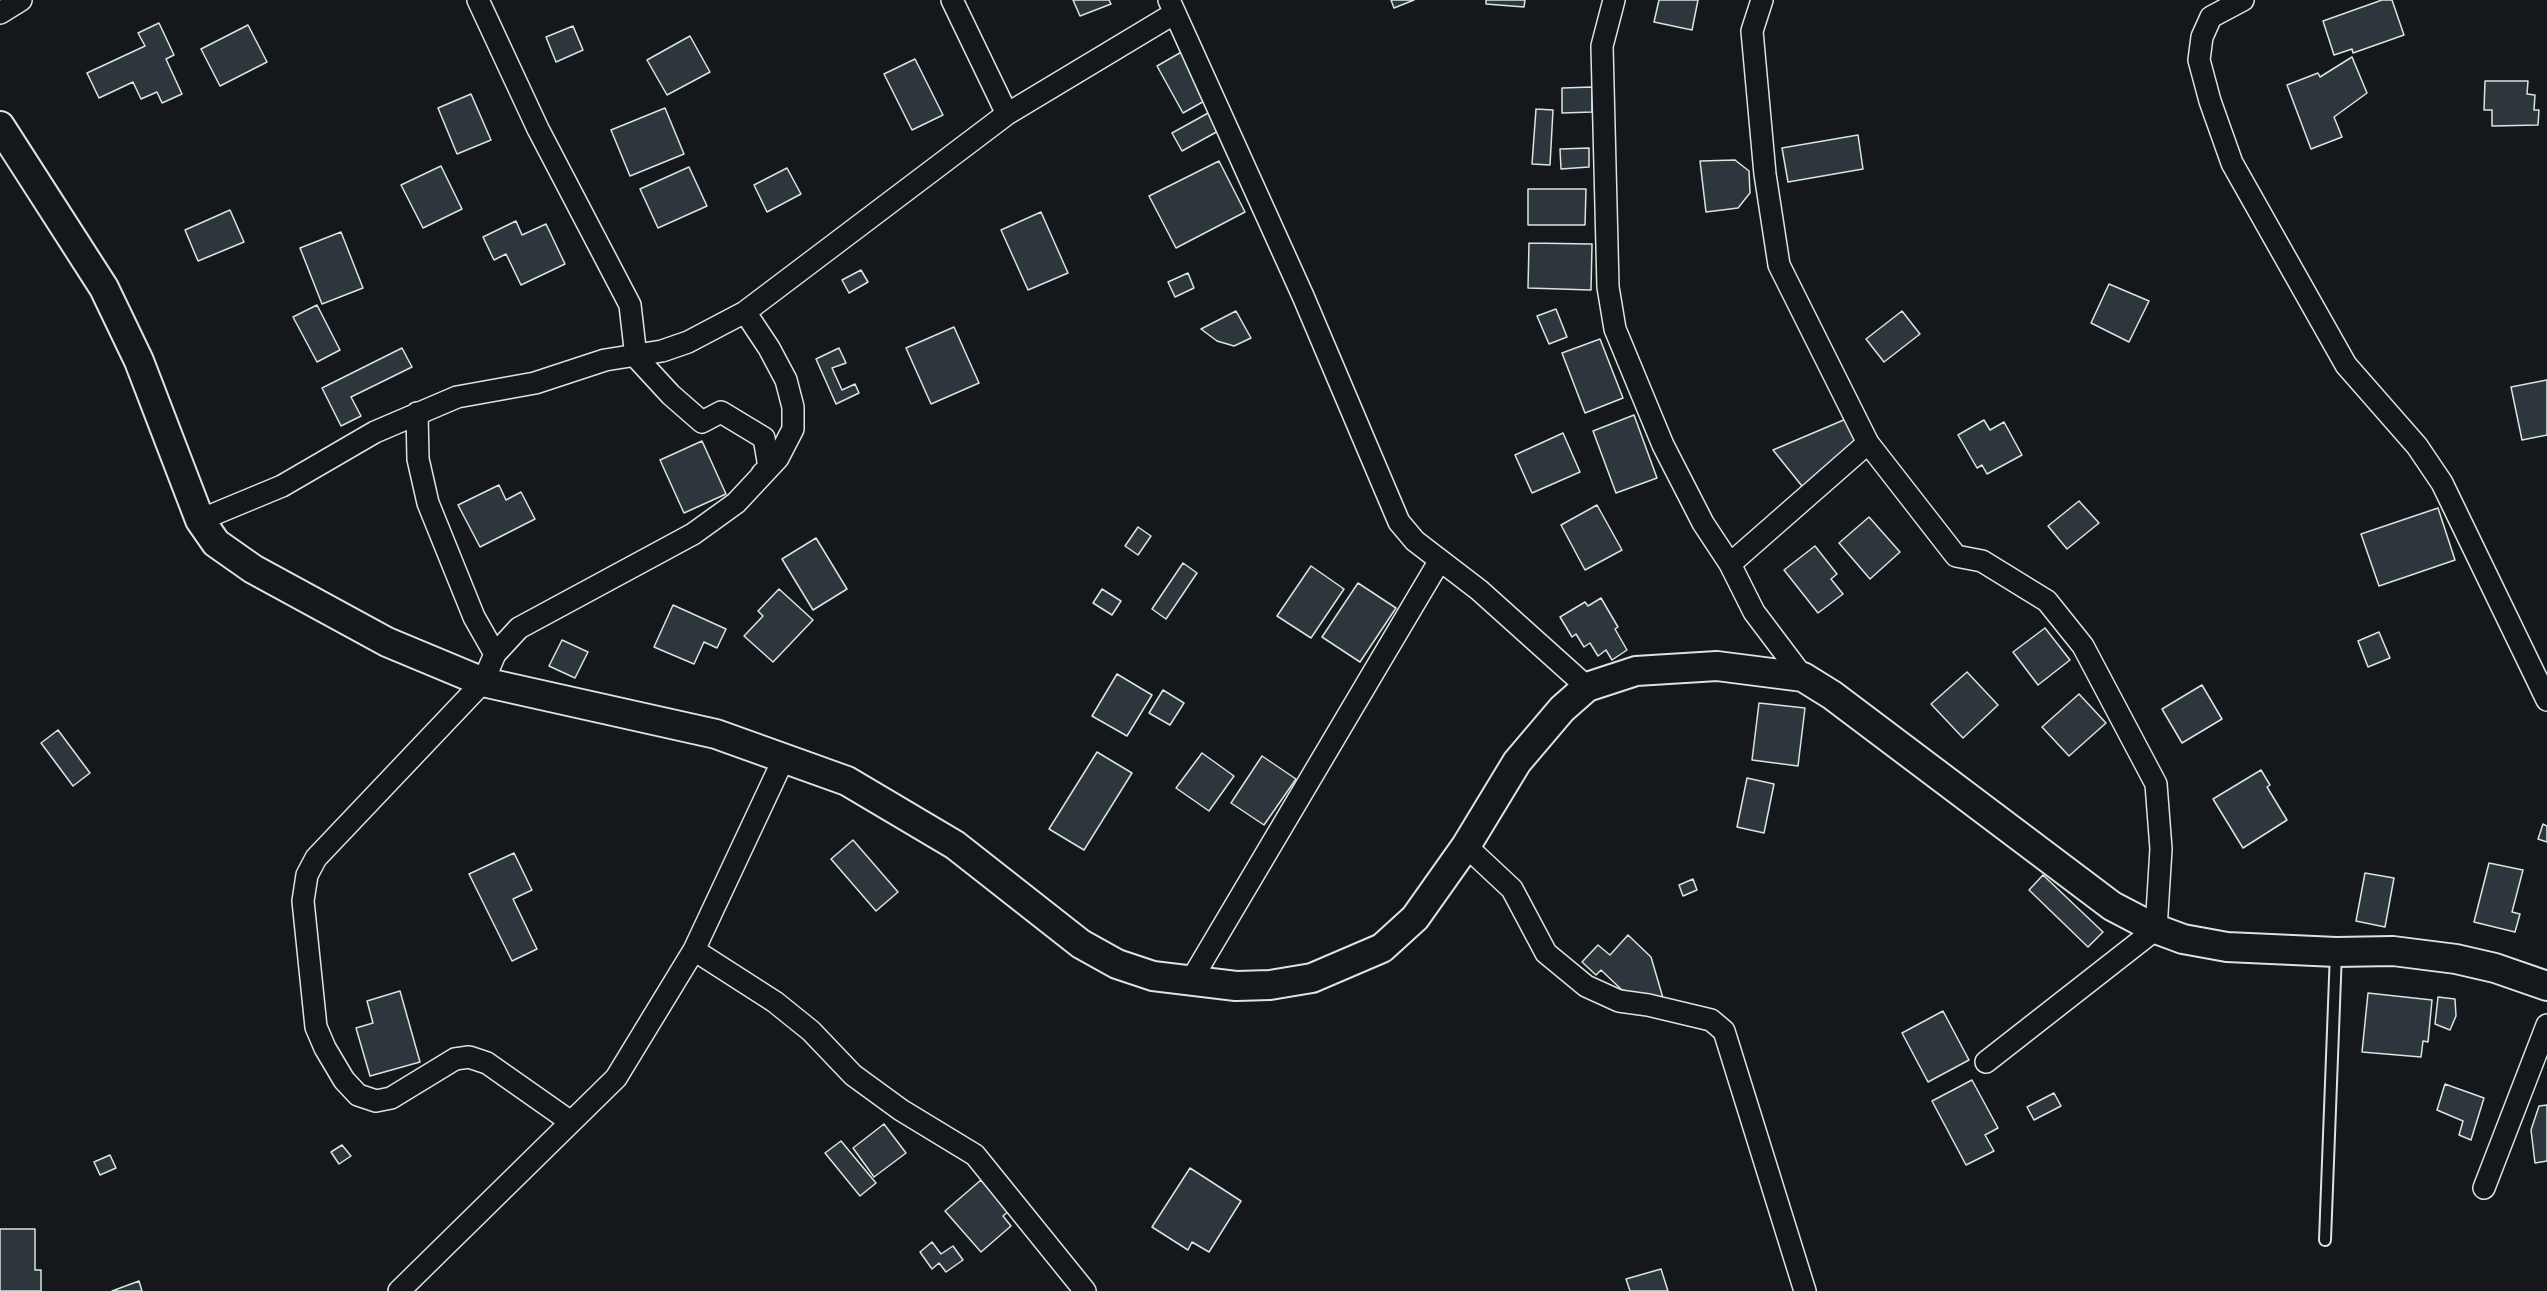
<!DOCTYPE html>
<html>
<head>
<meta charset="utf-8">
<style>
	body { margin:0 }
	canvas { display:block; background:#14181c }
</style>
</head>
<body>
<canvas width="2547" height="1291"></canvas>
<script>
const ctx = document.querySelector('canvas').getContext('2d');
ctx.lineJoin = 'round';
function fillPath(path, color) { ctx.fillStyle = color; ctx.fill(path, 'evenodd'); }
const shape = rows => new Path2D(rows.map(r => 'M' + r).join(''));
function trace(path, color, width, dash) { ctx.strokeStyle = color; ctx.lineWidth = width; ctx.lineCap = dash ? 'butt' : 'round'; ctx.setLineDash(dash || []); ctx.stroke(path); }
const building = shape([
	[1073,0,1109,0,1111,4,1080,16,1073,0],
	[1391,0,1414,0,1394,8,1391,0],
	[1486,0,1525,0,1524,7,1486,4,1486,0],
	[1659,0,1698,0,1692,30,1654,22,1659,0],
	[2382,0,2392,0,2404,35,2353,53,2352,49,2334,55,2323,21,2382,0],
	[159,23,174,55,166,59,182,94,162,103,157,92,141,99,133,82,99,98,87,73,145,46,138,33,159,23],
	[248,25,267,62,220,86,201,49,248,25],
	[573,26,583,50,556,62,546,37,573,26],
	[690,36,710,72,667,95,647,60,690,36],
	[1185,50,1208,99,1183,113,1157,66,1185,50],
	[2352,57,2367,93,2334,117,2342,137,2311,149,2287,85,2318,73,2320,77,2352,57],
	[915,59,943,115,912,130,884,74,915,59],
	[2485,81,2528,81,2527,94,2535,95,2534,110,2539,110,2538,125,2492,126,2492,110,2484,110,2485,81],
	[1592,87,1592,112,1562,113,1562,88,1592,87],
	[471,94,491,140,457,154,438,108,471,94],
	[665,108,684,154,630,176,611,130,665,108],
	[1536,109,1553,110,1550,165,1532,164,1536,109],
	[1210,112,1220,130,1182,151,1172,133,1210,112],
	[1858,135,1863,169,1788,182,1782,148,1858,135],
	[1589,148,1589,167,1561,169,1560,149,1589,148],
	[1735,160,1749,171,1750,193,1738,208,1706,212,1700,161,1735,160],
	[1219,161,1245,212,1176,248,1149,196,1219,161],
	[441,166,462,209,423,228,401,185,441,166],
	[689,167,707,206,658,228,640,189,689,167],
	[787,168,801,194,767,212,754,185,787,168],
	[1528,189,1586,189,1585,225,1528,225,1528,189],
	[230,210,244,242,198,261,185,230,230,210],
	[1041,212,1068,273,1028,290,1001,230,1041,212],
	[516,221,522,235,546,224,565,264,521,285,506,254,494,260,483,237,516,221],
	[341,232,363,288,322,304,300,248,341,232],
	[1529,243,1592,244,1591,290,1528,288,1529,243],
	[861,270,868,282,849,293,842,280,861,270],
	[1188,273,1194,288,1175,297,1168,282,1188,273],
	[2109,284,2149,301,2129,342,2091,323,2109,284],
	[317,305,340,350,317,362,293,317,317,305],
	[1556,309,1567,337,1549,344,1537,316,1556,309],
	[1236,311,1251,338,1234,346,1217,341,1201,329,1236,311],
	[1902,311,1920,334,1884,362,1866,339,1902,311],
	[954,327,979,383,931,404,906,348,954,327],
	[1600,339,1623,398,1585,413,1562,353,1600,339],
	[402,348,412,367,351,397,361,416,341,426,322,388,402,348],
	[839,348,846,363,832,368,842,390,855,384,859,393,836,404,816,359,839,348],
	[2547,380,2547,435,2522,440,2511,387,2547,380],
	[1634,415,1657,478,1616,493,1593,431,1634,415],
	[1846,419,1861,444,1806,491,1773,450,1846,419],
	[1984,420,1990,430,2004,422,2022,455,1987,474,1982,465,1977,468,1958,435,1984,420],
	[1563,433,1580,472,1532,493,1515,455,1563,433],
	[702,441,726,494,684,513,660,460,702,441],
	[499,485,506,500,521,492,535,519,480,547,458,505,499,485],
	[2079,501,2099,523,2067,549,2048,526,2079,501],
	[1597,505,1622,550,1585,570,1561,525,1597,505],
	[2438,508,2455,560,2379,586,2361,534,2438,508],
	[1869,517,1900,552,1870,579,1839,543,1869,517],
	[1138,527,1151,536,1138,555,1125,546,1138,527],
	[816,538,847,589,813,610,782,559,816,538],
	[1815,546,1837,574,1831,579,1843,594,1818,613,1784,570,1815,546],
	[1183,563,1197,573,1166,619,1152,609,1183,563],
	[1311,566,1344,589,1311,638,1277,616,1311,566],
	[1358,583,1396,608,1360,662,1322,637,1358,583],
	[779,589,813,620,773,662,744,636,763,616,758,611,779,589],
	[1102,589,1121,601,1112,615,1093,603,1102,589],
	[1601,598,1618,627,1615,629,1627,650,1612,660,1606,650,1598,656,1590,643,1584,647,1576,634,1572,637,1560,617,1585,602,1588,606,1601,598],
	[673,605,726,629,717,648,704,642,694,664,654,647,673,605],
	[2045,628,2070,660,2038,685,2013,652,2045,628],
	[2379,632,2390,658,2368,667,2358,641,2379,632],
	[562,640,588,652,575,678,549,666,562,640],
	[1967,672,1998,705,1963,738,1931,704,1967,672],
	[1117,674,1152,695,1127,736,1092,716,1117,674],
	[2202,685,2222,719,2182,743,2162,709,2202,685],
	[1163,690,1184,703,1170,725,1149,713,1163,690],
	[2079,694,2106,723,2069,756,2042,727,2079,694],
	[1759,703,1805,708,1798,766,1752,760,1759,703],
	[58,730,90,773,73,786,41,743,58,730],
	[1097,752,1132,773,1084,850,1049,829,1097,752],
	[1202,753,1234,776,1209,811,1176,788,1202,753],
	[1262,756,1296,779,1264,825,1231,803,1262,756],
	[2261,770,2270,785,2267,787,2287,820,2243,848,2213,799,2261,770],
	[1747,778,1774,784,1764,833,1737,827,1747,778],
	[2543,824,2547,826,2547,842,2538,839,2543,824],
	[853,840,898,892,876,911,831,859,853,840],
	[514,853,532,890,513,899,537,949,512,961,469,874,514,853],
	[2489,863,2523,870,2512,912,2520,914,2515,932,2474,922,2489,863],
	[2365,873,2394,878,2385,927,2356,921,2365,873],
	[2043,875,2103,932,2088,947,2029,890,2043,875],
	[1693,879,1697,890,1683,896,1679,885,1693,879],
	[1628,935,1651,957,1663,998,1622,990,1601,970,1596,975,1582,962,1598,945,1610,955,1628,935],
	[400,991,420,1062,370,1076,356,1028,373,1023,367,1001,400,991],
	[2368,993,2432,1000,2428,1042,2423,1041,2421,1057,2362,1052,2368,993],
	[2438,997,2455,999,2456,1016,2450,1030,2435,1024,2438,997],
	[1943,1011,1969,1060,1928,1082,1902,1033,1943,1011],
	[1972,1080,1998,1128,1985,1135,1994,1151,1966,1165,1932,1101,1972,1080],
	[2445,1084,2484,1098,2471,1140,2459,1135,2463,1121,2437,1110,2445,1084],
	[2054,1093,2061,1106,2034,1120,2027,1107,2054,1093],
	[2547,1105,2547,1161,2535,1163,2531,1130,2539,1106,2547,1105],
	[884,1124,906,1153,874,1177,853,1148,884,1124],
	[841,1141,876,1183,860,1196,825,1153,841,1141],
	[342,1145,351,1156,339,1164,331,1152,342,1145],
	[110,1155,116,1168,100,1175,94,1162,110,1155],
	[1190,1168,1241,1201,1209,1252,1192,1242,1188,1250,1152,1227,1190,1168],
	[981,1180,1009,1211,1003,1216,1011,1226,981,1252,945,1211,981,1180],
	[0,1229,35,1229,35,1270,41,1270,41,1291,0,1291,0,1229],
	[932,1242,941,1254,953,1246,963,1260,946,1272,939,1263,932,1269,920,1252,932,1242],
	[1661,1269,1668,1291,1630,1291,1626,1279,1661,1269],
	[139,1281,142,1291,112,1291,139,1281]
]);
const lane = shape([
	[2325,1240,2336,952]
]);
const street = shape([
	[478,0,538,129,630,305,636,357,671,395,702,422,721,412,764,438,769,467,762,474],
	[952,0,1007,114],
	[1169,0,1303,296,1399,522,1415,541,1479,590,1587,687],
	[1614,0,1602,46,1608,287,1615,329,1663,445,1703,523,1730,564,1754,612,1803,677],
	[1762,0,1752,31,1765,174,1779,265,1868,443,1956,556,1982,561,2047,601,2083,646,2156,784,2161,849,2156,929,1986,1062],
	[2243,0,2211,17,2202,37,2199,60,2210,101,2232,163,2346,365,2417,446,2442,483,2547,700],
	[0,13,21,0],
	[417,413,418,459,428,503,474,617,495,654],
	[200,520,282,486,375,432,457,397,535,383,605,360,662,351,688,342,745,312,1007,114,1175,13],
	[1730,564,1868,443],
	[1466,846,1512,889,1546,953,1586,986,1619,1001,1648,1005,1711,1020,1724,1031,1805,1291],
	[694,950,775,1002,811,1031,853,1075,901,1110,975,1155,1085,1291],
	[1190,982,1440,560],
	[571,1122,487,1063,469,1057,455,1059,391,1098,376,1101,358,1095,344,1080,325,1048,316,1027,303,901,307,875,316,858,483,682,495,654,519,628,693,534,736,503,778,458,793,429,793,407,786,380,769,348,745,312],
	[2484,1188,2547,1025],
	[399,1291,616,1078,694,950,784,758]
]);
const secondary = shape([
	[0,126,104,288,139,361,200,520,216,543,253,569,387,642,483,682,716,734,847,781,955,845,1081,944,1117,964,1153,976,1236,986,1270,985,1312,978,1382,948,1415,918,1466,846,1517,762,1562,709,1587,687,1636,671,1717,666,1803,677,1832,695,2112,906,2156,929,2183,939,2227,947,2336,952,2393,951,2456,959,2495,968,2547,986]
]);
fillPath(building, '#2c363c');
trace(building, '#d8e6dc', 1.5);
trace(lane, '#d8e6dc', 14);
trace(street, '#d8e6dc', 24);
trace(secondary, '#d8e6dc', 32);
trace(lane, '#14181c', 10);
trace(street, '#14181c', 21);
trace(secondary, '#14181c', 28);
</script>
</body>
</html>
